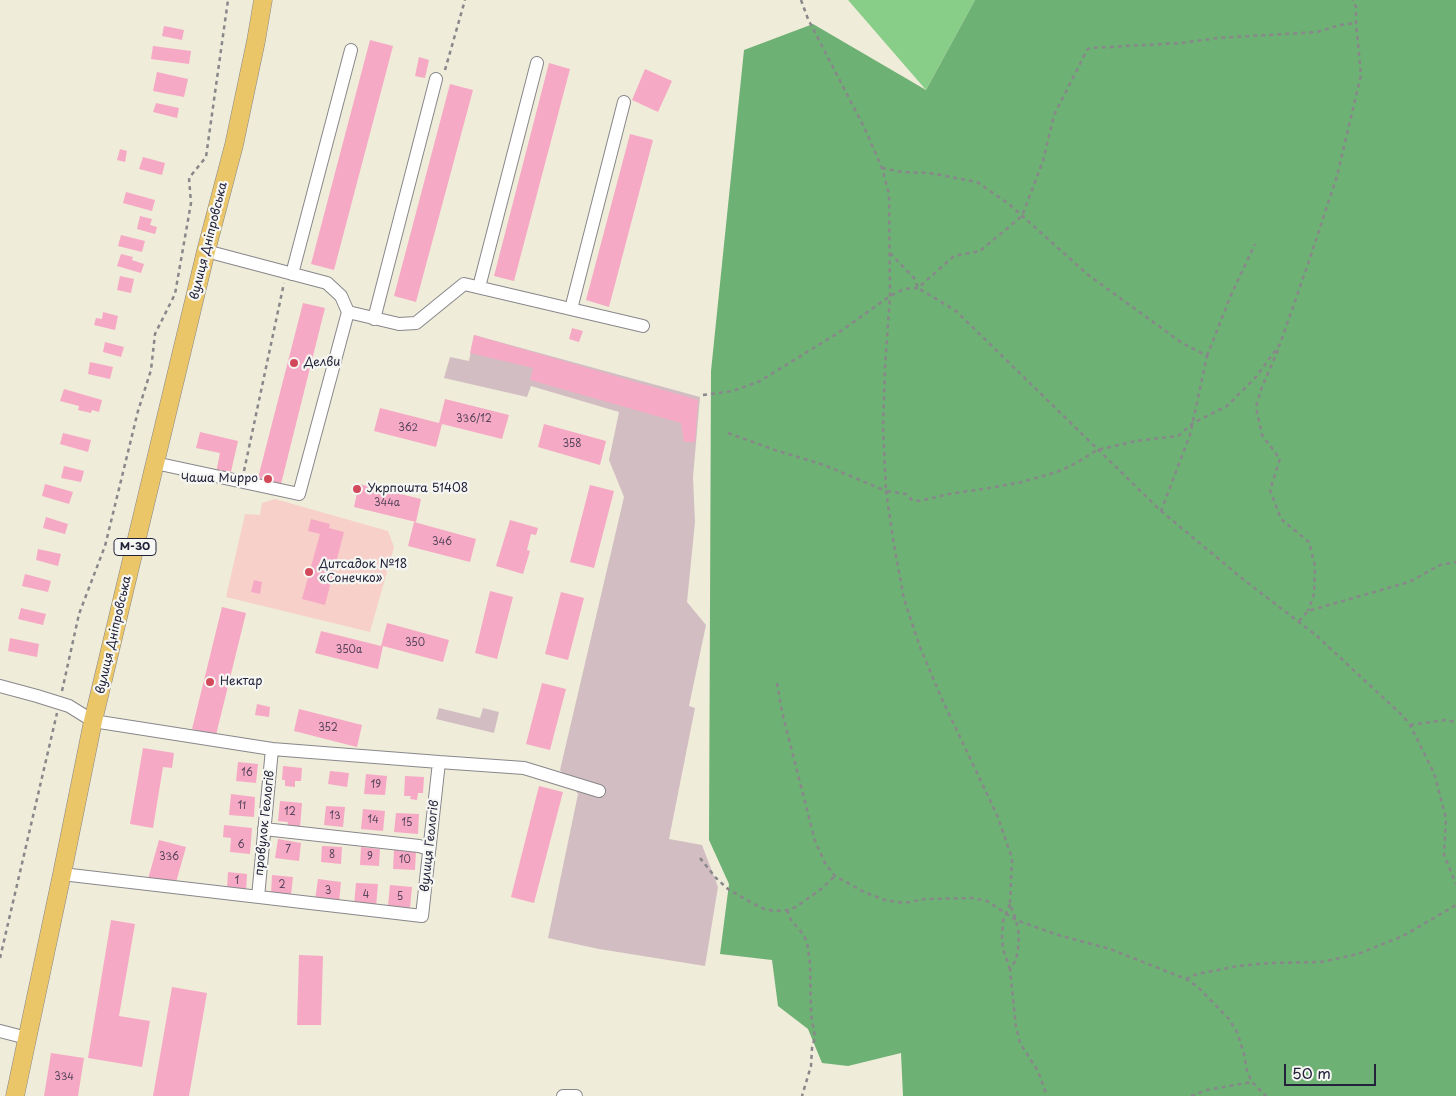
<!DOCTYPE html>
<html>
<head>
<meta charset="utf-8">
<style>
	body { margin:0 }
	#map { position:relative; width:1456px; height:1096px; overflow:hidden; background:#efecda; font-family:"Playpen Sans",sans-serif }
	canvas { display:block }
	.scale { position:absolute; left:1284px; top:1064px; width:92px; height:22px; box-sizing:border-box; border:2px solid #22223b; border-top:0; padding-left:6px; font-size:15px; line-height:18px; white-space:nowrap; color:#22223b; -webkit-text-stroke:4px #f6f6f2; paint-order:stroke }
</style>
</head>
<body>
<div id="map">
<canvas width="1456" height="1096"></canvas>
<div class="scale">50 m</div>
</div>
<script>
const ctx = document.querySelector('canvas').getContext('2d');
ctx.lineJoin = 'round';
function fillPath(path, color) { ctx.fillStyle = color; ctx.fill(path, 'evenodd'); }
const shape = rows => new Path2D(rows.map(r => 'M' + r).join(''));
function trace(path, color, width, dash) { ctx.strokeStyle = color; ctx.lineWidth = width; ctx.lineCap = dash ? 'butt' : 'round'; ctx.setLineDash(dash || []); ctx.stroke(path); }
function drawText(font, color, halo, rows, align = 'center') {
  ctx.font = font + ' "Playpen Sans",sans-serif'; ctx.lineWidth = 4.5; ctx.setLineDash([]); ctx.textBaseline = 'middle'; ctx.strokeStyle = halo; ctx.fillStyle = color; for (const [text, x, y, turn = 0] of rows) {
    ctx.save(); ctx.translate(x, y); ctx.rotate((+turn || 0) * Math.PI / 180); ctx.textAlign = isNaN(turn) ? turn : align; if (halo) ctx.strokeText(text, 0, 0); ctx.fillText(text, 0, 0); ctx.restore();
  }
}
const built = shape([
	[275,499,388,531,394,547,370,632,226,597,245,514,260,515,262,503]
]);
const industrial = shape([
	[474,335,700,397,693,477,695,522,687,602,706,625,689,706,695,708,669,839,702,845,718,887,705,966,599,949,548,938,578,794,560,770,624,497,609,460,619,412,531,386,527,397,444,378,450,357,469,361],
	[439,708,480,718,483,708,499,712,494,733,436,719]
]);
const green = shape([
	[848,0,975,0,926,90]
]);
const forest = shape([
	[975,0,1456,0,1456,1096,903,1096,901,1053,848,1066,822,1063,808,1029,778,1006,772,960,720,954,729,884,709,840,711,371,744,50,813,24,926,90]
]);
const building = shape([
	[164,26,184,30,182,40,162,36],
	[370,40,393,46,334,270,311,264],
	[153,46,191,51,189,64,151,59],
	[419,57,429,60,425,78,415,76],
	[549,63,570,69,514,281,494,276],
	[645,69,672,81,658,112,632,100],
	[157,72,188,79,184,97,153,91],
	[450,84,473,90,416,302,394,296],
	[156,103,179,108,177,118,153,112],
	[630,134,653,140,609,307,586,300],
	[120,149,127,151,125,162,117,160],
	[143,157,165,163,162,175,139,169],
	[126,192,155,200,152,211,123,203],
	[140,216,152,219,150,225,157,227,155,234,137,229],
	[121,235,145,241,142,252,118,246],
	[121,254,133,257,132,260,144,264,141,273,117,266],
	[120,276,134,279,131,293,117,290],
	[303,303,325,308,281,484,258,478],
	[103,312,118,316,115,330,94,325,96,318,102,319],
	[572,328,583,331,579,342,569,339],
	[474,335,698,400,695,442,684,442,681,423,530,380,533,368,470,353],
	[105,342,124,347,121,357,103,352],
	[90,362,113,367,110,379,88,374],
	[64,389,102,400,99,412,92,410,91,413,78,410,79,406,60,401],
	[445,399,509,415,502,439,442,424,436,447,374,431,380,408,439,423],
	[544,424,606,441,600,465,538,447],
	[200,432,238,441,230,476,216,473,220,453,196,448],
	[63,433,91,440,88,452,60,444],
	[64,466,84,471,81,482,61,478],
	[45,484,73,492,69,504,42,496],
	[359,484,421,499,416,522,354,507],
	[590,485,614,491,594,568,570,562],
	[46,517,68,524,65,534,43,528],
	[311,519,330,524,329,528,344,532,325,605,302,599,320,534,308,531],
	[510,520,538,528,536,535,531,534,527,550,530,551,523,574,496,566],
	[414,522,476,539,470,562,408,546],
	[38,549,61,554,58,566,36,560],
	[25,574,51,581,48,592,22,586],
	[254,580,262,582,260,594,251,592],
	[490,591,513,597,497,659,475,653],
	[561,592,584,598,568,660,545,654],
	[222,607,246,613,216,735,192,729],
	[21,608,46,614,43,625,18,619],
	[387,623,449,640,443,662,383,646,378,669,315,653,321,631,381,646],
	[10,638,39,644,37,657,8,651],
	[542,683,566,689,550,750,526,744],
	[257,704,270,707,269,717,255,715],
	[299,709,362,725,357,747,294,731],
	[143,748,174,753,172,768,163,767,153,828,130,824],
	[238,762,258,764,256,783,236,781],
	[283,766,302,768,301,781,295,781,295,787,285,786,285,780,282,780],
	[330,771,349,773,347,787,328,784],
	[366,774,387,776,385,795,364,794],
	[405,776,424,777,423,793,418,793,417,800,410,799,411,796,404,796],
	[539,786,563,792,534,903,511,897],
	[231,794,255,797,254,817,229,815],
	[280,801,302,803,300,828,287,827,288,822,278,821],
	[326,806,345,807,343,827,324,825],
	[363,809,385,811,383,831,361,829],
	[396,813,419,814,418,834,394,832],
	[224,825,252,828,250,854,230,852,231,838,223,837],
	[278,839,301,843,299,861,275,858],
	[159,840,186,847,175,886,148,879],
	[322,846,342,847,341,864,321,862],
	[361,847,380,849,379,866,360,865],
	[394,850,416,851,415,870,393,869],
	[228,872,247,874,246,891,227,889],
	[272,875,293,877,291,895,271,894],
	[318,879,341,882,339,903,315,900],
	[356,883,378,884,376,907,354,905],
	[390,885,412,887,410,908,388,906],
	[111,920,135,924,119,1016,150,1021,142,1067,88,1058],
	[299,955,323,956,321,1025,297,1025],
	[172,987,207,993,189,1096,153,1096],
	[51,1053,84,1058,78,1096,44,1096]
]);
const path = shape([
	[801,0,808,19,865,129,882,168,889,194,890,296,885,367,883,428,886,491,906,494,912,500,920,501,949,494,989,488,1022,482,1057,472,1078,462,1097,450,1136,441,1178,436,1193,423,1227,406,1256,377,1280,344,1308,264,1337,176,1361,75,1356,23,1356,7,1353,0],
	[445,70,465,0],
	[882,168,902,172,929,173,977,182,1009,204,1087,274,1182,343,1207,356,1190,435,1161,511],
	[890,253,914,278,918,288,956,311,1161,511,1244,580,1317,636,1404,717,1410,725,1434,773,1446,818,1444,855,1456,884],
	[1278,350,1262,387,1256,407,1262,435,1280,459,1270,490,1281,519,1309,542,1315,566,1314,594,1308,611],
	[1207,356,1231,295,1255,244],
	[703,395,733,391,760,381,838,333,890,296,904,289,918,288,954,256,980,251,1022,216,1043,161,1054,115,1087,50,1090,48,1181,43,1218,38,1317,32,1340,25,1356,23],
	[728,433,775,450,824,465,886,491,894,545,904,599,920,647,941,697,997,815,1012,858,1010,904,1016,920,1019,935,1018,949,1016,960,1010,969,1016,1027,1020,1043,1038,1071,1047,1096],
	[244,471,284,283],
	[1299,621,1308,611,1409,582,1440,565,1456,562],
	[777,683,782,712,815,841,825,863,835,876,866,893,885,900,904,903,925,899,972,898,987,901,1016,920,1058,935,1110,949,1186,979,1198,987,1229,1019,1237,1032,1244,1054,1247,1071,1252,1082,1266,1096],
	[62,691,79,614,105,546,138,411,151,370,155,334,175,294,191,203,189,178,206,157,228,0],
	[1410,725,1445,720,1456,722],
	[700,858,716,878,728,889,752,903,762,908,774,911,787,910,796,907,821,889,835,876],
	[1010,904,1003,921,1002,936,1003,949,1010,969],
	[787,910,791,920,803,934,807,942,810,963,811,1014,815,1037,812,1048,811,1066,802,1096],
	[0,958,57,713],
	[1186,979,1197,974,1238,966,1270,963,1321,962,1358,954,1403,936,1456,905],
	[1191,1096,1207,1090,1252,1082]
]);
const minor = shape([
	[206,251,327,283,341,296,348,312,399,324,416,323,464,284,643,326],
	[292,274,351,50],
	[479,287,537,63],
	[571,309,624,102],
	[374,319,436,79],
	[155,463,299,494,348,312],
	[0,686,37,696,69,706,93,721,272,749,439,762,422,916,62,874],
	[439,762,524,768,599,791],
	[264,829,419,846,429,849],
	[258,897,272,749],
	[0,1031,27,1038],
	[563,1096,576,1096]
]);
const highway = shape([
	[15,1096,62,874,93,721,206,251,234,145,256,41,263,0]
]);
const markers = [
	[294,363,5,"#d1495b"],
	[268,479,5,"#d1495b"],
	[357,489,5,"#d1495b"],
	[309,572,5,"#d1495b"],
	[210,682,5,"#d1495b"]
];
const numberNames = [
	["336/12",474,419],
	["362",408,428],
	["358",572,444],
	["344а",387,503],
	["346",442,542],
	["350",415,643],
	["350а",349,650],
	["352",328,728],
	["16",247,773],
	["19",376,785],
	["11",242,806],
	["12",290,812],
	["13",335,816],
	["14",373,820],
	["15",407,823],
	["6",241,845],
	["7",288,850],
	["8",332,855],
	["336",169,857],
	["9",370,857],
	["10",405,860],
	["1",237,881],
	["2",282,885],
	["3",328,891],
	["4",366,895],
	["5",400,897],
	["334",64,1077]
];
const shields = [
	[135,547,42]
];
const shieldNames = [
	["М-30",135,547]
];
const streetNames = [
	["вулиця Дніпровська",209,241,-76],
	["вулиця Дніпровська",114,635,-77],
	["провулок Геологів",265,823,-84],
	["вулиця Геологів",430,846,-84]
];
const poiNames = [
	["Делви",304,363],
	["Чаша Мирро",258,479,"right"],
	["Укрпошта 51408",367,489],
	["Дитсадок №18",319,565],
	["«Сонечко»",319,579],
	["Нектар",220,682]
];
fillPath(built, '#f7d0ca');
fillPath(industrial, '#d2bec2');
fillPath(green, '#89ce88');
fillPath(forest, '#6eb174');
fillPath(building, '#f6a9c4');
trace(minor, '#88878a', 14);
trace(highway, '#88878a', 19);
trace(path, '#88878a', 2.5, [4, 4]);
trace(minor, '#fff', 12);
trace(highway, '#ebc669', 18);
for (const [x, y, r, color] of markers) { const dot = new Path2D(); dot.arc(x, y, r, 0, 2 * Math.PI); ctx.fillStyle = color; ctx.fill(dot); trace(dot, '#f6f6f2', 2); }
drawText('10px', '#57445d', null, numberNames);
for (const [x, y, w] of shields) { const box = new Path2D(); box.roundRect(x - w / 2, y - 8.5, w, 17, 4); ctx.fillStyle = '#f6f6f2'; ctx.fill(box); trace(box, '#22223b', 1); }
drawText('bold 11px', '#22223b', null, shieldNames);
drawText('12px', '#22223b', '#f6f6f2', streetNames);
drawText('12px', '#22223b', '#f6f6f2', poiNames, 'left');
</script>
</body>
</html>
